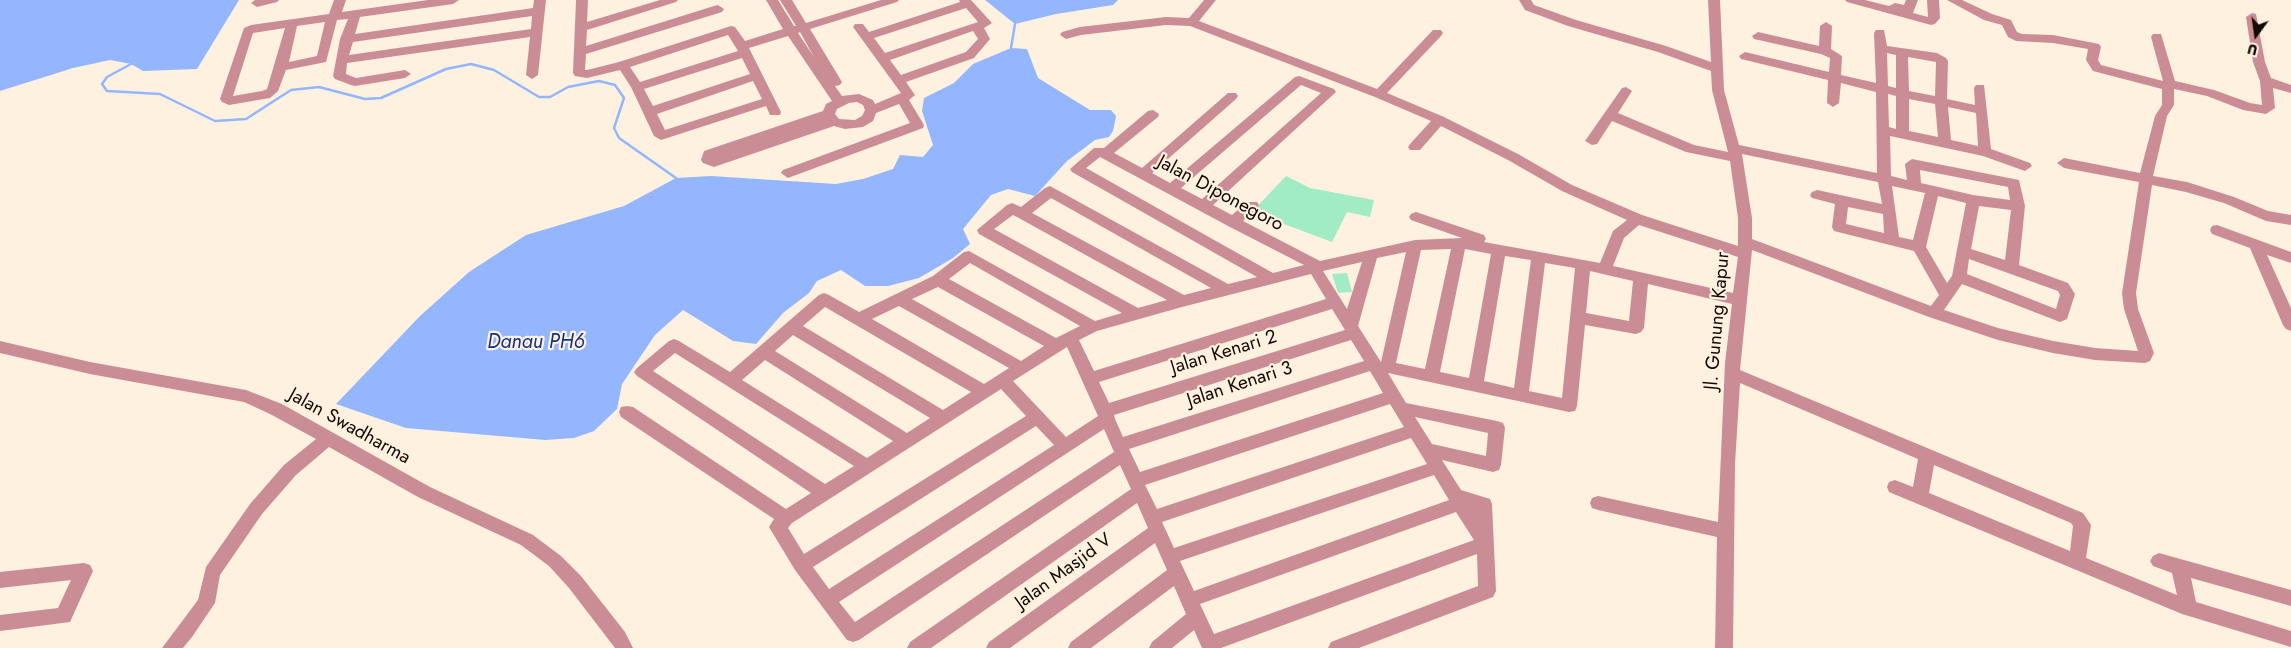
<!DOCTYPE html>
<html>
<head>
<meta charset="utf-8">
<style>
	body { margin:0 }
	#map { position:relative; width:2291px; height:648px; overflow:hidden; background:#fef1e0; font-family:Jost,sans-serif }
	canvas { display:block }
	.north { position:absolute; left:2231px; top:10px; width:50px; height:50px; -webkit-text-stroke:4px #fef1e0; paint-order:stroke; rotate:194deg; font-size:14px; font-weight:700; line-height:20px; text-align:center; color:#110a03 }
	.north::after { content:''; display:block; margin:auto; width:18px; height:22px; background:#110a03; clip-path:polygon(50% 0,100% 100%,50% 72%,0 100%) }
</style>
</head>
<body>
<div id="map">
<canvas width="2291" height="648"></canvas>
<div class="north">U</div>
</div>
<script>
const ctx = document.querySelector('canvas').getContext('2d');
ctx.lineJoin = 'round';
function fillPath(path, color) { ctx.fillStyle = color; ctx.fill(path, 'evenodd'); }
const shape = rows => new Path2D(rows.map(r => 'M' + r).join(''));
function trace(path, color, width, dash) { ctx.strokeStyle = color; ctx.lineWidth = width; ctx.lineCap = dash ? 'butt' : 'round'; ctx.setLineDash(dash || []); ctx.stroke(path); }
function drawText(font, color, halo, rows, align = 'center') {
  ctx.font = font + ' Jost,sans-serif'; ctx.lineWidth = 4.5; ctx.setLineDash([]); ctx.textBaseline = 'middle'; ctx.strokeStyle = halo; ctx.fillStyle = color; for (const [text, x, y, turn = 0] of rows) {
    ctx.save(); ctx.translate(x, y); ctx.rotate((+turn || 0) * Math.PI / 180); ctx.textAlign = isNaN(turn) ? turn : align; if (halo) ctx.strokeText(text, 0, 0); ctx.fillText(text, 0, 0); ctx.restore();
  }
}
const green = shape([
	[1286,176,1310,188,1374,200,1370,217,1347,212,1332,242,1252,212],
	[1347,273,1352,292,1338,293,1332,274]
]);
const water = shape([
	[0,0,239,0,197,69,143,71,131,64,110,60,73,68,0,91],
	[985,0,1118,0,1113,5,1056,14,1015,24],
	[1011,48,1027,49,1038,78,1090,110,1111,110,1116,116,1113,131,1109,137,1095,140,1067,161,1035,196,1008,189,991,195,963,229,970,244,953,258,919,278,888,286,865,286,841,270,817,281,809,293,783,313,756,344,733,341,683,310,655,335,622,384,617,409,594,431,574,438,545,440,406,428,336,404,420,316,469,272,526,235,624,206,676,178,711,176,836,184,863,179,893,169,900,155,923,157,933,145,922,111,924,98,954,83,973,64]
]);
const stream = shape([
	[1011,48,1015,24],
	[131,64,107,77,102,84,107,91,160,94,215,121,246,119,291,90,319,87,365,99,381,98,446,69,471,64,494,70,539,97,550,97,568,87,599,81,615,85,624,98,614,128,619,138,676,178]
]);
const minor = shape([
	[255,0,279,0,277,2,257,7,251,3,255,0],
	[334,0,346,0,342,12,428,0,459,0,453,4,360,17,355,34,533,8,534,0,546,0,538,75,532,79,526,75,530,37,347,63,346,74,356,78,405,70,411,74,405,78,355,86,351,85,335,79,333,76,340,39,348,19,337,20,326,62,286,70,278,91,270,98,229,105,222,102,220,99,244,28,251,25,329,14,334,0],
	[532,16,531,29,349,55,353,42,532,16],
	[325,22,317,56,289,62,297,26,325,22],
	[285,28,267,89,262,91,233,96,253,33,285,28],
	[576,0,588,0,587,22,660,0,678,0,676,2,587,30,586,46,714,6,718,5,724,9,722,12,586,54,585,70,587,70,619,62,731,26,735,27,745,41,783,29,766,0,778,0,794,26,796,26,780,0,792,0,806,23,881,0,899,0,897,2,810,29,842,82,840,85,835,86,842,96,859,94,873,100,875,104,901,93,853,27,855,24,863,24,869,32,960,2,959,0,971,0,992,23,984,28,990,39,974,58,906,82,915,95,909,100,924,125,923,128,788,178,781,173,783,170,910,123,899,104,876,113,873,121,863,127,845,129,834,126,714,167,703,163,701,160,704,151,823,111,826,104,832,101,788,36,749,48,781,112,780,115,770,115,766,106,661,140,654,136,631,87,620,70,587,78,575,76,573,73,576,0],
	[966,8,978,22,885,53,874,38,966,8],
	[973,31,978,39,966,52,901,75,890,60,973,31],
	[800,32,814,57,798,33,800,32],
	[728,35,738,51,640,82,630,67,728,35],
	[742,58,750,74,653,106,644,89,742,58],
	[753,81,762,99,665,130,657,114,753,81],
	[857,102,863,105,865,110,862,116,855,120,839,119,835,114,837,109,849,103,857,102],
	[1204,0,1216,0,1199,21,1377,89,1433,30,1441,30,1443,33,1441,36,1387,93,1444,117,1518,154,1572,185,1642,215,1738,246,1738,218,1730,161,1686,152,1612,121,1597,144,1592,145,1585,141,1622,88,1626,87,1632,91,1618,113,1694,145,1728,152,1712,90,1711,71,1658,52,1568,26,1525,10,1519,0,1531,0,1534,5,1576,20,1666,46,1711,62,1708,0,1720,0,1724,90,1739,145,1877,173,1876,92,1841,83,1839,103,1833,107,1827,103,1828,80,1741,59,1739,56,1745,52,1829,72,1830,58,1821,54,1754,39,1752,36,1758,32,1819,46,1820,26,1826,22,1832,26,1831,49,1842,56,1841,75,1876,83,1874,33,1876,30,1884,30,1887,46,1937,53,1946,58,1948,61,1947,99,1975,105,1974,88,1976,85,1984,85,1991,149,2030,163,2032,166,2025,171,1983,156,1890,136,1891,176,1907,180,1905,164,1912,159,2019,180,2025,206,2019,265,2068,283,2075,294,2067,319,2060,322,1962,284,1944,310,1998,328,2053,341,2095,348,2138,351,2124,309,2122,293,2139,182,2064,168,2057,163,2064,158,2140,173,2155,116,2162,105,2162,89,2093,71,2086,60,2088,49,2053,43,2016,41,2008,37,2002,25,1984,20,1947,0,1962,0,1992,14,2011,20,2017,32,2022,34,2053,35,2099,44,2101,47,2098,60,2101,65,2163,81,2151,37,2153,34,2161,34,2175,81,2214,90,2250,103,2262,105,2260,81,2253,62,2246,17,2252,13,2256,14,2265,62,2271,78,2291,85,2291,93,2273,88,2275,108,2266,114,2243,110,2207,96,2174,89,2174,105,2167,116,2153,176,2187,182,2234,197,2268,211,2291,215,2291,225,2266,221,2224,203,2186,192,2152,185,2136,293,2138,309,2154,353,2150,361,2145,363,2095,360,2053,353,1998,340,1929,317,1752,250,1740,370,2083,513,2091,525,2086,558,2177,595,2172,573,2153,566,2150,561,2153,556,2159,553,2291,590,2291,606,2191,578,2196,602,2291,631,2291,647,2182,614,1889,492,1887,487,1889,482,1895,480,1913,487,1918,459,1740,383,1735,464,1733,648,1715,648,1717,537,1598,510,1592,508,1590,503,1592,498,1598,496,1718,522,1725,363,1732,304,1648,284,1644,328,1641,332,1636,334,1585,325,1577,406,1575,411,1569,412,1388,373,1406,403,1497,421,1503,423,1505,428,1501,465,1499,470,1493,472,1442,460,1461,490,1490,499,1492,504,1496,591,1493,597,1359,648,1328,648,1331,642,1478,586,1477,554,1221,648,1202,648,1194,630,1172,648,1149,648,1152,642,1186,614,1174,586,1091,648,1068,648,1071,642,1167,570,1155,543,1010,648,986,648,989,642,1148,528,1137,503,931,648,907,648,910,642,1131,489,1120,465,859,640,853,642,847,640,795,570,769,527,774,519,621,417,619,412,621,407,627,406,633,407,786,509,811,493,637,376,634,372,637,368,669,341,674,339,679,341,730,372,819,295,824,293,829,295,859,312,933,276,964,252,969,251,1095,321,1122,313,979,234,977,230,1007,205,1012,203,1021,207,1045,188,1050,186,1228,284,1257,277,1072,172,1070,169,1094,148,1104,148,1148,111,1153,110,1159,114,1158,117,1114,153,1142,168,1228,93,1236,93,1238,96,1236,99,1152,173,1170,183,1295,77,1299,76,1334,89,1336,92,1213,205,1232,215,1247,202,1257,202,1259,205,1257,208,1243,221,1320,261,1415,240,1462,238,1411,220,1409,217,1411,214,1416,212,1484,235,1486,239,1484,242,1600,263,1613,231,1627,220,1562,191,1508,160,1441,126,1420,150,1410,150,1408,147,1410,144,1431,121,1375,97,1190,26,1166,25,1081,35,1066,39,1060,35,1062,32,1080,27,1166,17,1189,18,1204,0],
	[1887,53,1896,55,1896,88,1888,86,1887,53],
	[1908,57,1936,62,1935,96,1909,91,1908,57],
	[1301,85,1321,93,1202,199,1181,188,1301,85],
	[1888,94,1896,96,1896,129,1889,127,1888,94],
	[1909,99,1935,104,1938,137,1909,131,1909,99],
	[1948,107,1976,113,1978,146,1951,140,1948,107],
	[1742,154,1878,182,1882,204,1817,190,1812,192,1810,195,1812,198,1835,204,1832,227,1834,231,1914,251,1939,295,1931,306,1752,239,1752,218,1742,154],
	[1100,157,1228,226,1304,265,1273,273,1086,168,1100,157],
	[1920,170,2008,187,2010,200,1973,195,1921,183,1920,170],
	[1892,186,1925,193,1913,240,1899,237,1892,186],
	[1938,196,1966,203,1952,276,1947,283,1926,247,1938,196],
	[1051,198,1211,288,1184,295,1032,213,1051,198],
	[1979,206,2011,210,2005,260,1971,249,1979,206],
	[1848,207,1883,214,1884,233,1846,224,1848,207],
	[1013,215,1017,217,1167,300,1138,308,994,229,1013,215],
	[1639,225,1738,257,1733,293,1613,266,1624,238,1639,225],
	[1451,249,1425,369,1396,363,1421,250,1451,249],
	[1465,249,1491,254,1469,378,1440,372,1465,249],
	[1406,252,1381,362,1358,326,1377,258,1406,252],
	[1505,256,1531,260,1514,388,1484,381,1505,256],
	[1969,259,2058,291,2060,295,2056,309,1967,274,1969,259],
	[1362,262,1347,309,1323,271,1362,262],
	[970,263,1080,326,1056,338,949,279,970,263],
	[1545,263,1575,268,1562,398,1529,391,1545,263],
	[1590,271,1633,281,1629,321,1586,313,1590,271],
	[1311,274,1326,299,1094,371,1079,340,1097,331,1182,307,1311,274],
	[938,287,1044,346,1021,361,912,299,938,287],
	[899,306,1009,368,984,384,872,319,899,306],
	[825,307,971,392,943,410,803,326,825,307],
	[1332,309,1345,330,1109,403,1099,382,1332,309],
	[793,335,930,418,907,433,775,351,793,335],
	[1351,340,1364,361,1123,437,1115,419,1114,415,1351,340],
	[1067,347,1098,416,1066,437,1013,381,1067,347],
	[675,353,854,466,825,484,653,371,675,353],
	[765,360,893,441,867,458,742,380,765,360],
	[1370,371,1383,393,1140,472,1129,449,1370,371],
	[1001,389,1026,416,804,554,788,528,792,523,1001,389],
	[1390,404,1404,427,1157,509,1145,485,1390,404],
	[1415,417,1488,433,1486,456,1432,444,1415,417],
	[1036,426,1054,445,829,589,813,567,1036,426],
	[1104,429,1114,452,855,622,839,602,1104,429],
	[1411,438,1427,464,1174,548,1162,522,1411,438],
	[1934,465,2071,523,2073,526,2070,551,1929,493,1934,465],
	[1434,475,1449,500,1194,591,1180,561,1434,475],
	[1456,512,1474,540,1214,634,1200,604,1456,512],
	[1845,0,1865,0,1889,6,1895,3,1904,5,1906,0,1918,0,1913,13,1928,17,1927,0,1939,0,1940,18,1935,24,1931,25,1847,2,1845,0],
	[2217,225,2291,252,2291,263,2267,255,2291,308,2291,331,2286,329,2283,325,2250,248,2212,234,2210,230,2212,226,2217,225],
	[0,341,90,362,246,390,282,404,430,487,533,535,561,556,581,576,625,632,633,648,615,648,569,588,549,566,521,545,418,497,329,447,296,475,262,514,220,575,215,603,192,637,183,648,162,648,198,600,206,567,250,504,284,465,316,439,270,414,244,402,90,374,0,353,0,341],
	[84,563,90,565,93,571,70,622,0,631,0,615,58,608,71,580,0,588,0,572,84,563]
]);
const streetNames = [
	["Jalan Diponegoro",1220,194,28],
	["Jl. Gunung Kapur",1718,321,-85],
	["Jalan Kenari 2",1224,353,-17],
	["Jalan Kenari 3",1240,385,-18],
	["Jalan Swadharma",349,427,29],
	["Jalan Masjid V",1064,572,-36]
];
const waterNames = [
	["Danau PH6",536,343]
];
fillPath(green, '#a1ebc5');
fillPath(water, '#93b6fe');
trace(stream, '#93b6fe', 2.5);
fillPath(minor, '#cb8d95');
drawText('19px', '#110a03', '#fef1e0', streetNames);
drawText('italic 20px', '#133181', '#fef1e0', waterNames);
</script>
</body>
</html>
